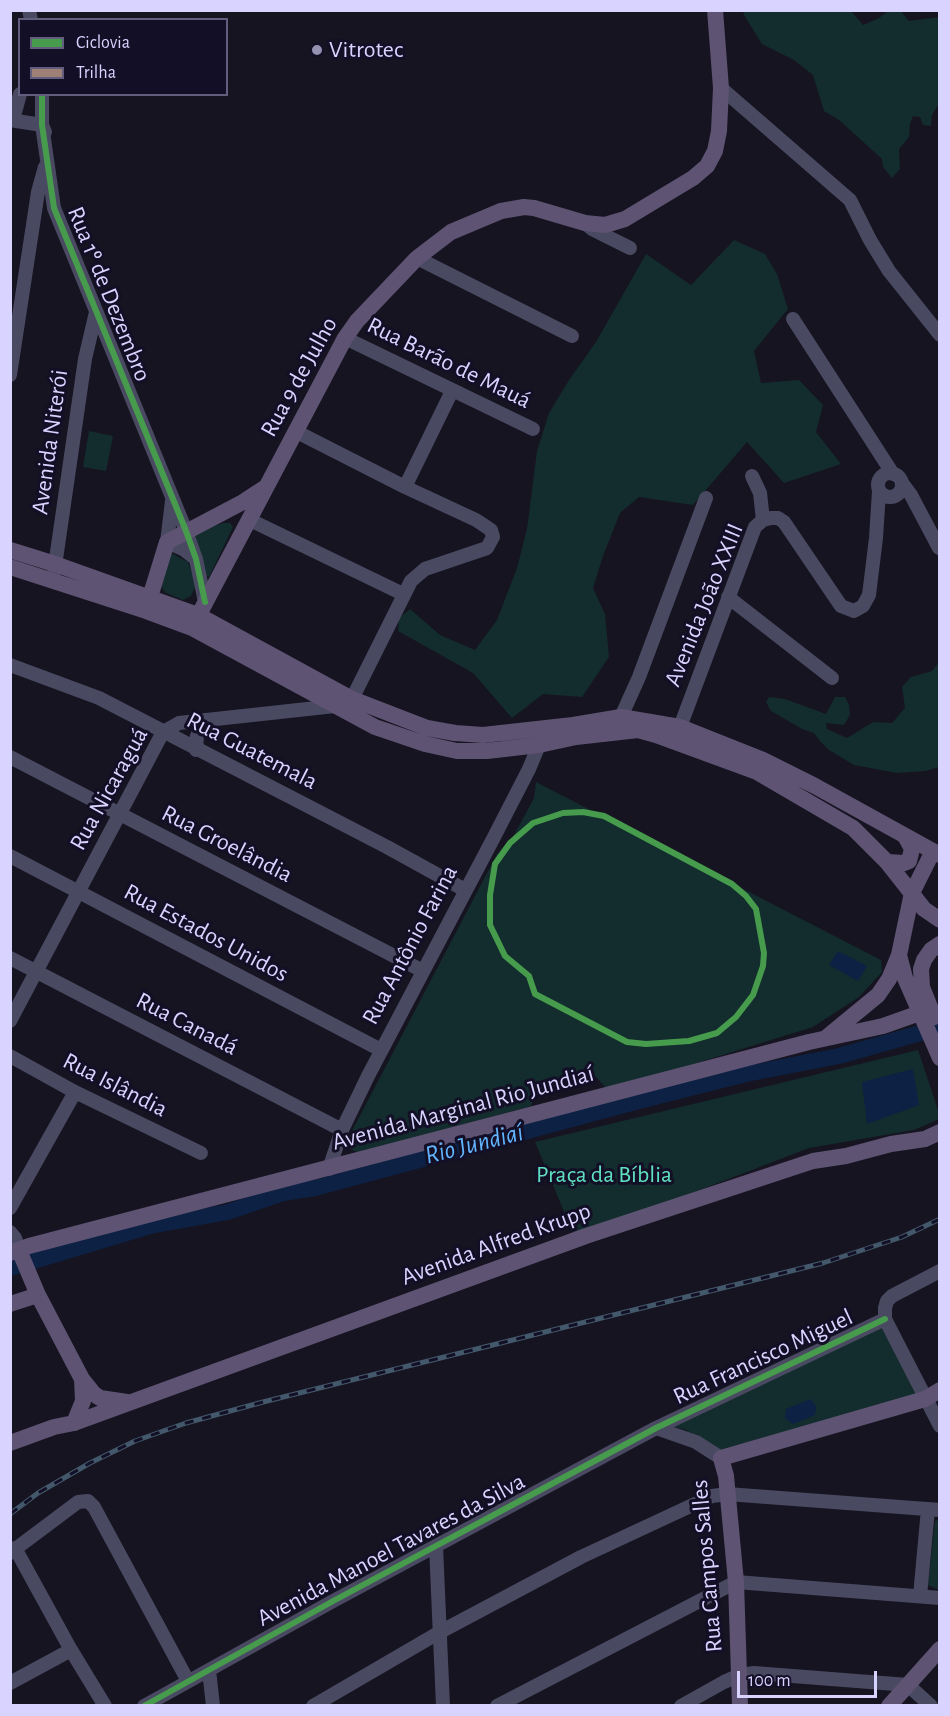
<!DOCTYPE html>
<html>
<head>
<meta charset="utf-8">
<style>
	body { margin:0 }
	#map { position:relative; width:950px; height:1716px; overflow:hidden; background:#161421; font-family:"Alegreya Sans",sans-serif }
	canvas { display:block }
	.frame { position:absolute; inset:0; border:12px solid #d9d4ff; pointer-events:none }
	.legend { position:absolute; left:18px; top:18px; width:210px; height:78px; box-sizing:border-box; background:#130f26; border:2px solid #625e7d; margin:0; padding:8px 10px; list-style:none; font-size:18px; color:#d9d4ff }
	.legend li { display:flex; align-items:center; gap:12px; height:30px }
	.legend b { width:30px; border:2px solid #625e7d }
	.scale { position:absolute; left:737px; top:1671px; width:140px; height:27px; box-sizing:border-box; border:3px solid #d9d4ff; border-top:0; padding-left:8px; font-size:18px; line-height:21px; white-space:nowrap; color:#d9d4ff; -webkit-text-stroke:4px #130f26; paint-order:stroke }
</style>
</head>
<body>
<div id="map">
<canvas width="950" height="1716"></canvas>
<div class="frame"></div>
<ul class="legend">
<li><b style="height:8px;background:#469c4c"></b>Ciclovia</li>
<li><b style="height:8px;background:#9e8076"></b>Trilha</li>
</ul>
<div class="scale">100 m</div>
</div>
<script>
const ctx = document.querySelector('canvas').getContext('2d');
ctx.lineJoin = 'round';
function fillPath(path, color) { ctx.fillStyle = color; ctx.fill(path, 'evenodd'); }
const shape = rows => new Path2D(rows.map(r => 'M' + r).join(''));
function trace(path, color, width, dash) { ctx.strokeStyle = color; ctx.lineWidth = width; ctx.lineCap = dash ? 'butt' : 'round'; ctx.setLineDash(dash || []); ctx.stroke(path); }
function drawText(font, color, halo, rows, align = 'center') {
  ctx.font = font + ' "Alegreya Sans",sans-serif'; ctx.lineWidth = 6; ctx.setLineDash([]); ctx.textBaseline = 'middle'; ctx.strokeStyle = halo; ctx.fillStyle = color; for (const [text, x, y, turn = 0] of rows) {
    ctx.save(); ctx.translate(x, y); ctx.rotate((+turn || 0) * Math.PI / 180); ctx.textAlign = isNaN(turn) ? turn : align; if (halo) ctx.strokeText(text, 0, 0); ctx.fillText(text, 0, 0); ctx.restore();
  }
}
const green = shape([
	[743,11,851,11,863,25,879,18,888,11,901,11,909,21,939,17,939,104,932,115,931,126,923,125,920,117,913,116,910,124,909,137,899,149,900,169,892,178,883,167,882,159,839,120,824,111,813,75,794,60,762,44,744,15],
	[734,240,765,254,777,274,788,309,754,351,761,383,799,380,823,405,816,432,841,464,784,483,747,442,693,505,639,497,620,513,603,556,593,588,605,614,609,657,582,697,543,694,512,718,473,673,398,631,399,618,410,609,440,635,475,650,497,620,517,568,527,529,537,451,549,413,569,380,596,342,646,254,691,285],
	[89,431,113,436,106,471,83,467],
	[223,523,230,523,233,527,209,577,205,575,192,538,208,528],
	[171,553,188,562,196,585,191,596,183,600,166,593,161,587],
	[939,662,939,767,926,771,897,773,854,765,829,750,819,740,814,733,802,729,771,711,766,702,769,697,785,699,826,714,835,697,845,697,849,705,850,715,844,725,826,723,827,729,847,738,873,722,892,723,905,708,902,687,911,677,932,671],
	[536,782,881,960,882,972,859,997,813,1027,681,1068,606,1088,596,1077,536,1093,531,1106,359,1153,344,1146,497,854,514,835,534,798],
	[918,1050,939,1113,939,1119,914,1130,809,1148,575,1238,535,1142],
	[881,1327,918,1395,719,1450,686,1430,672,1426],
	[939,1520,940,1520,939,1590,928,1585,935,1521]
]);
const water = shape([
	[838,951,867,966,858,981,829,965],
	[913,1069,919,1105,867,1124,862,1082],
	[811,1399,816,1407,815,1415,793,1424,785,1418,786,1409]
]);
const river = shape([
	[10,1268,150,1226,228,1212,283,1193,315,1188,639,1101,746,1074,839,1056,931,1030,940,1025]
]);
const minor = shape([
	[29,10,31,20],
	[721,88,850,200,870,240,889,271,940,335],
	[42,94,42,125,54,208,186,531,196,559,205,602],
	[10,120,42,125,45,132],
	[13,120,20,94],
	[585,223,592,229,630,248],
	[417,258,572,336],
	[793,319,893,474],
	[345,338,533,429],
	[10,375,38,192,45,167],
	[295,431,405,487,476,520,491,530,493,537,487,548,425,569,411,581,352,699],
	'878 485a12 12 0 1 1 24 0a12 12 0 1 1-24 0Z',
	[752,476,760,493,763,520],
	[902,483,911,495,939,548],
	[405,487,452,391],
	[172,501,167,542,183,549,196,559],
	[250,520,403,594],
	[54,573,85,359,96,312],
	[728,597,832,678],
	[10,665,99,698,387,847,465,890],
	[621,717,639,677,706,498],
	[680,727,755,527,763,520,771,518,778,518,784,522,841,606,854,611,863,606,869,595,876,538,879,491],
	[196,750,197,736,205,721],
	[10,757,423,971],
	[10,856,381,1050],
	[10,958,342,1130],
	[10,1021,163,732,179,723,335,706],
	[10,1056,75,1092,201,1153],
	[329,1169,342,1130,368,1076,493,839,529,769,539,745],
	[10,1208,75,1092],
	[10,1232,15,1238,19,1250],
	[940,1271,892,1296,887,1301,885,1308,885,1319,940,1426],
	[656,1428,696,1442,721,1458],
	[436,1546,443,1706],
	[15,1548,71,1650,105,1706],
	[10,1553,78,1502,88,1501,94,1507,188,1681],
	[920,1596,928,1509],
	[209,1670,213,1706],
	[10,1683,71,1650],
	[144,1706,335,1600,656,1428,885,1319],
	[313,1706,440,1632,581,1557,712,1496,727,1494,940,1510],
	[497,1706,736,1582,940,1598],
	[681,1706,724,1682,740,1675,754,1673,908,1685,931,1706]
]);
const major = shape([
	[10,550,55,564,198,615,352,699,427,728,455,733,483,735,573,725,621,717,680,727,763,760,815,786,940,855],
	[10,567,146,611,192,628,375,727,425,744,457,751,487,751,539,745,576,737,638,730,656,735,757,772,853,828,887,862,924,909,940,920],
	[147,607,167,542,243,502,266,487],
	[194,624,345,338,357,321,417,258,451,232,501,211,524,207,534,208,585,223,605,225,625,219,693,178,707,166,715,151,719,131,721,88,715,10],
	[887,862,904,863,909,861,912,849,905,836],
	[899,955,905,978,940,1058],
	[934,1017,922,987,921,969,924,960,931,950,940,944],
	[827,1037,878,995,889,979,899,955,912,893,933,851],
	[19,1250,38,1295,82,1379,94,1394,100,1398,127,1402],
	[10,1253,29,1246,809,1042,883,1026,931,1009],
	[10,1304,38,1295],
	[74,1423,83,1401,82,1379],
	[10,1443,54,1427,74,1423,586,1236,813,1161,846,1156,891,1144,925,1139,940,1132],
	[740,1706,736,1582,726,1476,721,1458,925,1399,940,1390],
	[889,1706,940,1649]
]);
const rail = shape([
	[10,1514,38,1493,90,1463,135,1441,186,1423,263,1402,823,1263,902,1237,940,1219]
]);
const quiet = shape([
	[939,548,940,548]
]);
const cycleway = shape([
	[42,94,42,125,54,208,186,531,196,559,205,602],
	[583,812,604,816,732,884,746,896,756,909,764,953,763,966,753,995,736,1017,717,1033,689,1041,646,1044,627,1042,535,994,529,976,505,956,490,925,490,895,495,864,510,843,533,823,563,813,583,812],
	[144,1706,335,1600,656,1428,885,1319]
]);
const markers = [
	[317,50,6,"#9591b1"]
];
const poiNames = [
	["Vitrotec",329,50]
];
const streetNames = [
	["Rua 1º de Dezembro",109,294,68],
	["Rua Barão de Mauá",449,363,26],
	["Rua 9 de Julho",299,377,-61],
	["Avenida Niterói",50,442,-82],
	["Avenida João XXIII",704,605,-68],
	["Rua Guatemala",252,751,27],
	["Rua Nicaraguá",109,789,-61],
	["Rua Groelândia",227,844,27],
	["Rua Estados Unidos",206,933,28],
	["Rua Antônio Farina",410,945,-62],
	["Rua Canadá",187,1024,27],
	["Rua Islândia",115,1085,27],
	["Avenida Marginal Rio Jundiaí",463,1108,-15],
	["Avenida Alfred Krupp",496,1244,-20],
	["Rua Francisco Miguel",763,1357,-25],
	["Avenida Manoel Tavares da Silva",391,1550,-28],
	["Rua Campos Salles",707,1566,-95]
];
const parkNames = [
	["Praça da Bíblia",604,1175]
];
const waterNames = [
	["Rio Jundiaí",474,1144,-14]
];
fillPath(green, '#132c2d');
fillPath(water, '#0d2144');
trace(river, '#0d2144', 16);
trace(minor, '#4a4962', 14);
trace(major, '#5e5373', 16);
trace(rail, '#43596b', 5);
trace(rail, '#130f26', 3, [9]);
trace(quiet, '#9e8076', 4.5, [9, 4.5]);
trace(cycleway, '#469c4c', 6);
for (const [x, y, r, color] of markers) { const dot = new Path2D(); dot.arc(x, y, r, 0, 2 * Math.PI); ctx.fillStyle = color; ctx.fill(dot); trace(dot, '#130f26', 2); }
drawText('24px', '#d9d4ff', '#130f26', poiNames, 'left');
drawText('24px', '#d9d4ff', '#130f26', streetNames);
drawText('24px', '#5fe0c0', '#130f26', parkNames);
drawText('italic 26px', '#62b6ff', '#130f26', waterNames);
</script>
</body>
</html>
